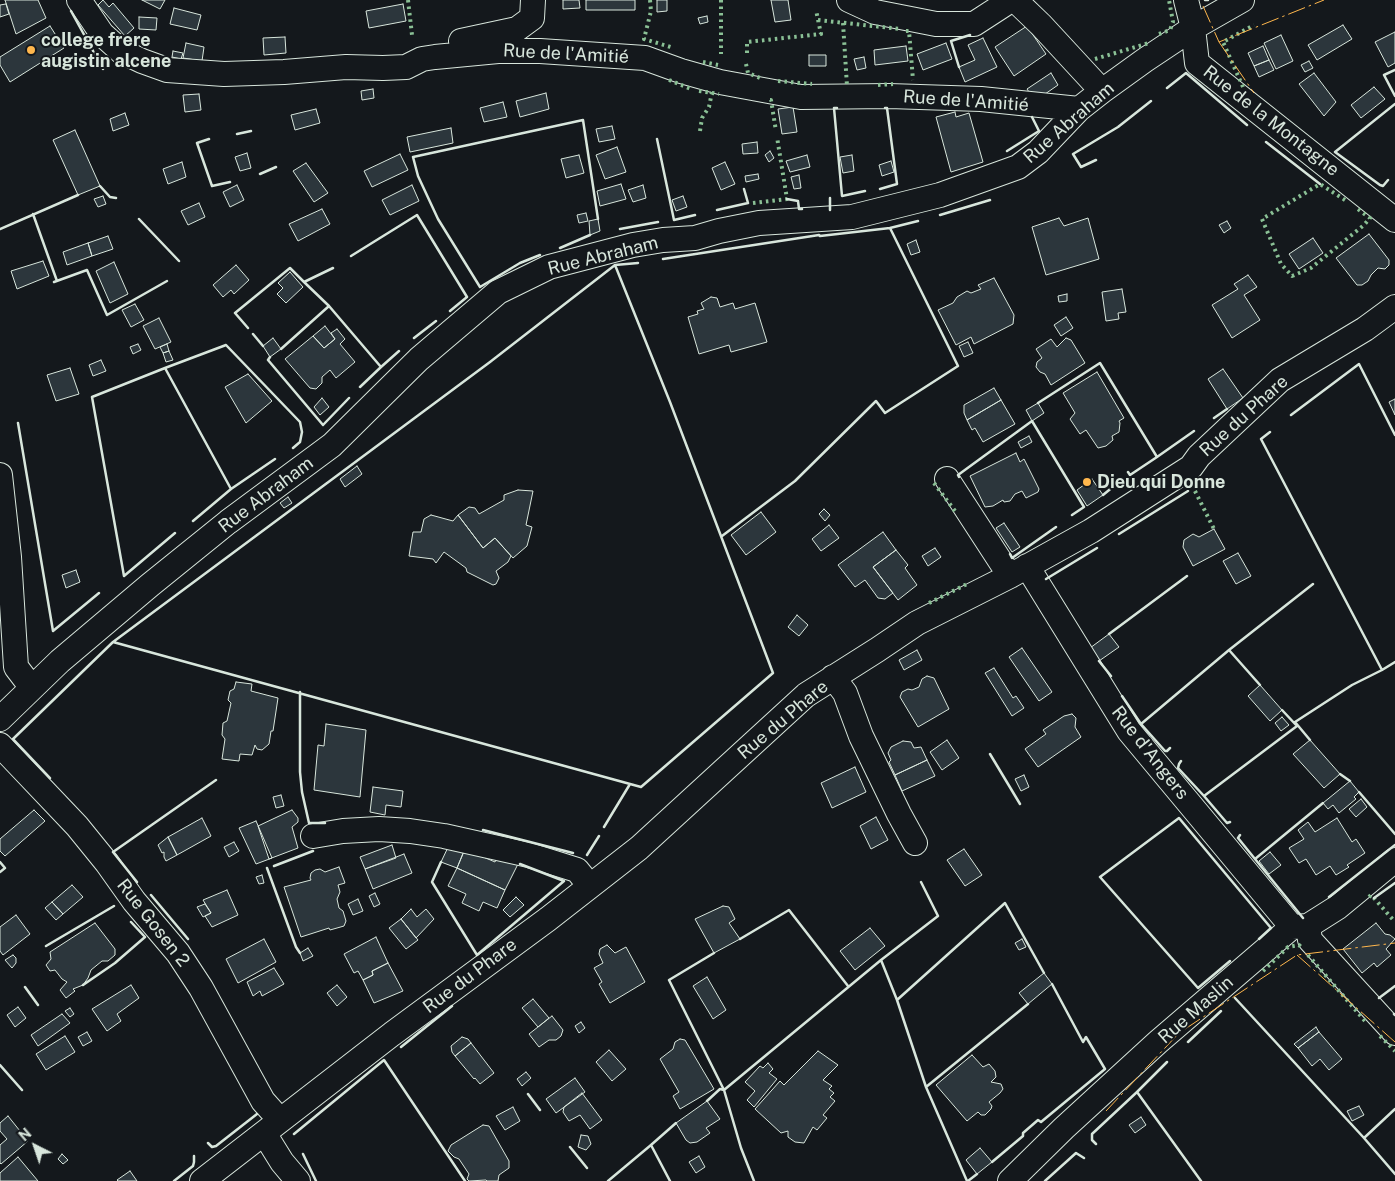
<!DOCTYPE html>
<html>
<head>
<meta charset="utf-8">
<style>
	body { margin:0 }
	#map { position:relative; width:1395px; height:1181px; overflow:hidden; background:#14181c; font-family:"Public Sans",sans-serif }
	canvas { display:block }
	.north { position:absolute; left:10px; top:1121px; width:50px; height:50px; -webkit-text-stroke:4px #14181c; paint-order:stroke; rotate:319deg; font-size:14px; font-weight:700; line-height:20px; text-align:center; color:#d8e6dc }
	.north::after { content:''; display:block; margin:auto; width:18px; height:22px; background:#d8e6dc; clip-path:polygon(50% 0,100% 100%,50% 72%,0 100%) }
</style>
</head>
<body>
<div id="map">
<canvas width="1395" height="1181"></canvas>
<div class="north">N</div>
</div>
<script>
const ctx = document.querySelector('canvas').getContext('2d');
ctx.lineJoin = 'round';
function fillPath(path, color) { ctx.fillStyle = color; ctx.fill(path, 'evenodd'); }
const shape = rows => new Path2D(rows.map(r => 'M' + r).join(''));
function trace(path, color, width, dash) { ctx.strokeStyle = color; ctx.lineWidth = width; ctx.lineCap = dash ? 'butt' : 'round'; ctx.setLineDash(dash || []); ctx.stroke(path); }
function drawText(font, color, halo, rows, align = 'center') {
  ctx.font = font + ' "Public Sans",sans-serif'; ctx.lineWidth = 4; ctx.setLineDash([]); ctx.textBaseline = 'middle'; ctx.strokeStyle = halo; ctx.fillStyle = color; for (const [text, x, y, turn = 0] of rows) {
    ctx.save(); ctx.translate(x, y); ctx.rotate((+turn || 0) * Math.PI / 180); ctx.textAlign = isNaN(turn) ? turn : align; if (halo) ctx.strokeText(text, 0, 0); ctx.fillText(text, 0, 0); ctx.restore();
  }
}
const building = shape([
	[5,0,38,0,46,18,16,34,5,0],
	[103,0,109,7,113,3,134,28,125,36,98,5,103,0],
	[142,0,165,0,160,9,142,0],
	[563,0,579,0,580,8,563,9,563,0],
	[586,0,635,0,635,10,586,10,586,0],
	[657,0,667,0,667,11,657,12,657,0],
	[771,0,788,0,791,20,775,22,771,0],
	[6,4,9,14,0,17,0,5,6,4],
	[403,4,406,21,369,28,366,11,403,4],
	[174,8,201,15,197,30,170,24,174,8],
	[707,16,708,22,700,24,698,18,707,16],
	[139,17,157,18,156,30,139,29,139,17],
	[1343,25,1352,39,1317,60,1308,45,1343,25],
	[50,26,64,48,10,82,0,65,0,57,50,26],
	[1027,26,1046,54,1014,76,995,47,1027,26],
	[1395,32,1395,63,1388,67,1375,42,1395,32],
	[1281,35,1293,61,1276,69,1264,43,1281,35],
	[285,37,286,53,264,55,263,38,285,37],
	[983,38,997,67,965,82,959,67,975,60,968,45,983,38],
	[186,43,204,47,202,61,183,58,186,43],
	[946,43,952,59,923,70,917,54,946,43],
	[906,46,908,61,875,65,874,50,906,46],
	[1263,46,1269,60,1254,66,1248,53,1263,46],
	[173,51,183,53,181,59,172,57,173,51],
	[809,55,826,55,826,66,809,66,809,55],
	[864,57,866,68,857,70,854,59,864,57],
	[1269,60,1274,70,1259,77,1254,66,1269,60],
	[1309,61,1313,68,1305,72,1301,65,1309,61],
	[1051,73,1058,85,1035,101,1027,89,1051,73],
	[1314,73,1336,102,1324,116,1299,84,1314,73],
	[1374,87,1385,99,1361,118,1351,105,1374,87],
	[373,89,374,98,362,100,361,91,373,89],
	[546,93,549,109,520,117,516,101,546,93],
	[199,94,201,110,185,112,183,95,199,94],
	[503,102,507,117,484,122,480,108,503,102],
	[793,107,797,132,782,134,778,109,793,107],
	[316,109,320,123,295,130,291,115,316,109],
	[955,112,956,117,969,113,983,162,951,172,936,117,955,112],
	[125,113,129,125,113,131,110,119,125,113],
	[612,126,615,139,599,142,596,129,612,126],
	[451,128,453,143,410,152,407,137,451,128],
	[75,130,100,186,78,195,53,140,75,130],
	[757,142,758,153,743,154,742,144,757,142],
	[617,147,626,172,605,179,596,155,617,147],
	[770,151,774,158,769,162,765,155,770,151],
	[247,153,251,168,240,171,235,157,247,153],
	[400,154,408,170,372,187,364,171,400,154],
	[579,155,584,173,566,178,561,159,579,155],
	[807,155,810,167,790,172,786,161,807,155],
	[852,155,854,171,843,173,840,157,852,155],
	[891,161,894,172,882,176,879,165,891,161],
	[182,162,186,177,168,184,163,169,182,162],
	[725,162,735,184,721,190,712,168,725,162],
	[306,163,328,193,314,202,293,171,306,163],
	[758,174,759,179,746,182,745,176,758,174],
	[799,175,801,188,794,189,791,177,799,175],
	[621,184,626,199,600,206,597,191,621,184],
	[237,185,244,200,230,207,223,192,237,185],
	[412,185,419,201,390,215,382,200,412,185],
	[643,185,646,198,633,202,628,190,643,185],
	[103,196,106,204,98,207,94,199,103,196],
	[683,196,687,207,676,211,672,200,683,196],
	[199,203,205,217,188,225,181,211,199,203],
	[322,209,330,224,298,241,289,224,322,209],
	[586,213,588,221,579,223,577,215,586,213],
	[1059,218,1064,226,1088,218,1099,259,1046,275,1032,227,1059,218],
	[598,219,600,231,590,235,589,221,598,219],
	[1227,221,1231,228,1224,233,1219,225,1227,221],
	[1369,234,1389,260,1389,265,1385,269,1378,268,1371,275,1368,281,1362,285,1357,285,1336,258,1369,234],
	[108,236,113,249,92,256,88,243,108,236],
	[1313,238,1323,253,1299,269,1289,254,1313,238],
	[916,240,920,252,911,255,907,244,916,240],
	[88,243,92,256,67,265,63,252,88,243],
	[43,261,49,276,17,289,11,271,43,261],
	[114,262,128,294,110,303,96,271,114,262],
	[236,265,249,280,234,294,231,290,223,297,213,285,236,265],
	[290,272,303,287,286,303,277,294,283,288,278,283,290,272],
	[1248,275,1257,287,1244,295,1260,320,1232,338,1212,305,1238,289,1234,284,1248,275],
	[994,278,1014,315,1013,324,974,344,971,337,956,345,938,310,953,303,957,297,967,291,971,293,981,289,978,285,994,278],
	[1122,289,1126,312,1118,313,1119,319,1106,321,1102,292,1122,289],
	[1067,294,1067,301,1059,302,1058,296,1067,294],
	[711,297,717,298,720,307,733,303,735,309,755,303,767,342,731,352,729,345,699,354,688,317,698,314,697,311,704,309,701,303,711,297],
	[135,304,144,320,131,327,122,310,135,304],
	[1066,317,1073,328,1061,336,1054,325,1066,317],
	[159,318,171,342,155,349,143,326,159,318],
	[325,326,335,339,324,348,313,336,325,326],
	[337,329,345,339,340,344,355,362,336,378,330,370,322,377,322,383,316,389,310,388,285,359,313,336,324,348,335,339,331,333,337,329],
	[273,338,281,349,270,357,263,346,273,338],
	[1066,338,1071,340,1085,363,1051,385,1045,374,1040,372,1036,367,1037,362,1042,358,1036,349,1051,339,1057,347,1066,338],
	[968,342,973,353,964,357,959,346,968,342],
	[138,344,141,350,133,354,130,347,138,344],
	[167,344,169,351,163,353,160,347,167,344],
	[169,351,173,360,166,362,163,353,169,351],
	[101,360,106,371,93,376,89,365,101,360],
	[70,368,79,394,56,401,47,375,70,368],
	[1223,369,1243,398,1227,409,1208,379,1223,369],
	[1097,372,1124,418,1119,421,1120,423,1119,432,1112,436,1113,440,1106,446,1098,448,1086,430,1080,434,1070,419,1075,413,1063,393,1097,372],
	[248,374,272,401,246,423,225,387,248,374],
	[994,388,1001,400,967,420,964,413,964,405,994,388],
	[322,398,329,407,320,415,314,407,322,398],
	[1395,399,1395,415,1389,402,1395,399],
	[1001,400,1015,424,983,442,975,428,972,430,967,420,1001,400],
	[1038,403,1044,413,1032,421,1026,410,1038,403],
	[1029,436,1032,442,1021,448,1018,442,1029,436],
	[1016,453,1020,462,1024,459,1039,489,1038,492,1026,498,1022,491,1015,494,1010,501,1004,502,1003,500,993,506,985,507,970,476,1016,453],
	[357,466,362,474,345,487,340,479,357,466],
	[1092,479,1103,495,1087,506,1077,490,1092,479],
	[518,490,533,491,526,525,532,527,527,546,513,558,495,538,483,548,458,515,469,507,475,508,479,514,504,500,504,495,518,490],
	[288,497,292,503,284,508,280,503,288,497],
	[824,509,830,515,825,521,819,514,824,509],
	[761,512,776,532,746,555,731,535,761,512],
	[431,515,453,521,458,515,483,548,495,538,511,556,508,562,496,571,499,578,496,584,493,585,467,572,466,568,444,552,436,563,433,559,409,556,413,532,421,532,424,519,431,515],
	[1004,523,1020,547,1012,552,996,528,1004,523],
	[829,525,839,538,821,551,812,539,829,525],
	[1214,529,1225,549,1193,566,1183,547,1184,540,1193,534,1199,537,1214,529],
	[883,532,896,550,873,567,893,593,885,599,878,598,865,580,855,587,838,565,883,532],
	[935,548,941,557,928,566,922,556,935,548],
	[896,550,908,565,905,568,917,585,898,600,873,567,896,550],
	[1238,553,1251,576,1236,584,1223,561,1238,553],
	[76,570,80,582,66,588,62,575,76,570],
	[797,615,808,625,799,636,788,627,797,615],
	[1109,634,1119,647,1099,661,1090,648,1109,634],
	[1022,648,1052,692,1039,701,1009,657,1022,648],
	[917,650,922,660,904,670,899,660,917,650],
	[994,668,1013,698,1016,696,1024,708,1012,716,985,673,994,668],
	[927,676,934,678,949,709,918,727,900,697,902,692,908,689,912,690,919,687,922,679,927,676],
	[236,682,252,684,251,691,278,698,273,731,271,731,269,744,262,750,257,749,255,745,252,755,240,754,239,761,222,759,225,739,222,735,223,723,227,721,231,703,228,700,230,691,234,689,236,682],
	[1260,685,1282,710,1270,721,1248,696,1260,685],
	[1072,714,1076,718,1075,727,1081,737,1038,767,1025,749,1046,734,1043,730,1064,716,1072,714],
	[1282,717,1289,725,1281,731,1275,723,1282,717],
	[326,724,366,730,360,797,314,790,318,745,324,746,326,724],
	[947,740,959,758,942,770,930,752,947,740],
	[1310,740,1340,774,1324,788,1293,754,1310,740],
	[903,741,911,742,914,748,921,747,927,760,895,775,889,762,891,760,888,753,891,747,903,741],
	[927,760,935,776,902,791,895,775,927,760],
	[855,767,866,792,832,808,821,783,855,767],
	[1024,775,1029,787,1021,791,1015,779,1024,775],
	[1350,781,1359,792,1354,797,1356,799,1339,813,1333,805,1328,809,1323,803,1350,781],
	[373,787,403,791,401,807,386,805,385,815,370,812,373,787],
	[281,795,284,806,276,808,273,797,281,795],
	[1361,799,1367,807,1356,817,1349,809,1361,799],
	[34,810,45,821,5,856,0,851,0,839,34,810],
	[292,810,298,818,298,822,292,827,298,848,269,859,258,826,292,810],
	[876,817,888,840,871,849,860,826,876,817],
	[202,818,211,836,177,855,168,837,202,818],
	[1337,818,1352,842,1356,839,1365,853,1347,865,1349,867,1336,875,1330,866,1316,875,1306,859,1299,863,1289,848,1304,839,1298,830,1308,822,1315,832,1337,818],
	[256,821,272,858,256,864,239,828,256,821],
	[168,837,177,855,166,861,164,857,164,852,162,853,158,845,168,837],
	[451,841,466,846,457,868,441,862,451,841],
	[234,842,239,851,229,857,224,847,234,842],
	[392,845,396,858,365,869,360,857,392,845],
	[465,849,495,862,497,857,518,864,505,890,457,868,465,849],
	[964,849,982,875,965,886,947,860,964,849],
	[1270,852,1281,865,1269,874,1259,861,1270,852],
	[404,854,412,873,373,889,365,869,404,854],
	[339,867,345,883,338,885,340,892,337,899,339,908,343,911,346,921,344,926,330,930,329,928,301,937,284,887,311,880,310,878,311,873,315,870,320,869,325,872,339,867],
	[457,868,505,890,497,908,483,902,479,911,462,903,466,894,448,886,457,868],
	[262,875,264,883,259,884,256,877,262,875],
	[72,885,83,897,63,914,52,902,72,885],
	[227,890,238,915,212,927,205,916,211,913,203,900,227,890],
	[375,893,380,904,374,907,369,896,375,893],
	[516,897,524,905,510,917,503,910,516,897],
	[358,899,363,911,353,915,348,904,358,899],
	[52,902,63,914,56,920,45,908,52,902],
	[205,904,211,913,203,917,197,907,205,904],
	[723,906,729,907,735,919,729,923,740,939,714,953,695,919,723,906],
	[411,909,417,917,426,909,434,919,416,938,401,919,411,909],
	[16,915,30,934,3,955,0,951,0,927,16,915],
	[401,919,418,940,406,949,389,928,401,919],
	[95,923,115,949,115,955,108,961,102,961,91,970,88,978,83,985,73,989,75,991,66,998,60,990,67,982,62,979,55,970,50,971,46,965,51,959,50,952,95,923],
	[1376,923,1385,934,1390,935,1395,939,1386,949,1391,955,1377,967,1374,963,1362,973,1343,949,1376,923],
	[870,928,885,946,855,970,840,951,870,928],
	[376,937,388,963,372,971,373,975,363,980,358,971,354,973,344,954,376,937],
	[264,939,276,962,238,983,226,959,264,939],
	[1022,939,1026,947,1019,950,1015,943,1022,939],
	[607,945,615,953,626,947,645,982,610,1003,599,984,602,982,594,968,603,963,599,954,600,949,607,945],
	[308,948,313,956,303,961,300,953,308,948],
	[13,955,16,958,16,963,12,968,5,960,13,955],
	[388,963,403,991,374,1003,363,980,373,975,372,971,388,963],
	[274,968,284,984,262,996,260,991,253,996,247,982,274,968],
	[1044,973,1052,984,1028,1004,1019,993,1044,973],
	[707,977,726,1010,713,1019,693,986,707,977],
	[131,985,139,998,117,1014,121,1021,107,1031,92,1009,131,985],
	[337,985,347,997,337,1006,327,993,337,985],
	[533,999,549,1018,538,1027,522,1008,533,999],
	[18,1007,26,1018,15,1027,7,1015,18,1007],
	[70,1008,74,1014,70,1017,65,1011,70,1008],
	[62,1014,70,1023,38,1046,31,1035,62,1014],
	[552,1016,563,1030,561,1036,556,1040,549,1040,539,1047,529,1034,552,1016],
	[581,1022,585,1028,579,1033,575,1026,581,1022],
	[1316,1027,1319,1032,1298,1048,1294,1044,1316,1027],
	[87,1032,92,1041,83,1046,78,1037,87,1032],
	[1319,1032,1342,1059,1329,1070,1320,1059,1312,1066,1298,1048,1319,1032],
	[65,1036,75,1052,46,1070,36,1054,65,1036],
	[462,1037,468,1039,471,1043,455,1056,452,1052,451,1046,462,1037],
	[680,1039,685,1040,714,1089,680,1109,673,1096,679,1092,660,1059,673,1049,675,1042,680,1039],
	[471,1043,494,1073,480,1084,475,1078,474,1079,455,1056,471,1043],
	[609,1050,626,1069,612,1081,596,1062,609,1050],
	[818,1051,838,1065,823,1080,832,1086,829,1089,834,1093,830,1097,835,1101,823,1115,827,1118,817,1130,813,1127,804,1143,795,1142,788,1137,788,1131,781,1133,755,1109,780,1081,784,1085,818,1051],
	[972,1055,983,1067,989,1064,995,1071,996,1077,991,1082,1001,1084,1003,1089,1000,1093,989,1102,992,1106,991,1109,985,1115,981,1115,978,1112,967,1121,936,1085,972,1055],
	[768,1063,773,1069,769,1073,777,1079,754,1107,747,1100,755,1091,745,1082,760,1066,763,1068,768,1063],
	[526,1072,531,1078,522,1086,517,1079,526,1072],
	[575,1078,585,1092,556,1113,546,1099,575,1078],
	[582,1093,602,1120,590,1129,580,1115,569,1121,563,1112,564,1107,582,1093],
	[707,1101,720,1119,706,1128,710,1133,697,1142,690,1143,686,1140,676,1123,707,1101],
	[1359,1106,1364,1115,1352,1121,1347,1111,1359,1106],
	[513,1107,520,1121,505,1130,496,1116,513,1107],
	[8,1116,28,1141,1,1164,0,1163,0,1145,7,1139,0,1131,0,1123,8,1116],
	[1141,1117,1146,1125,1135,1133,1129,1125,1141,1117],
	[483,1125,489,1126,509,1161,509,1168,499,1175,498,1181,487,1181,486,1180,469,1181,467,1179,469,1174,459,1159,454,1157,448,1151,451,1145,483,1125],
	[581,1135,588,1136,591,1144,586,1150,578,1147,581,1135],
	[980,1148,992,1162,977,1174,966,1160,980,1148],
	[62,1154,68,1160,63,1164,58,1159,62,1154],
	[699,1156,705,1167,696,1173,689,1162,699,1156],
	[18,1157,38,1181,0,1181,0,1173,18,1157],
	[130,1171,137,1181,118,1181,117,1180,130,1171]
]);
const street = shape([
	[79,0,102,34,121,51,142,61,167,70,224,74,284,72,346,67,383,68,406,67,422,59,435,57,498,51,540,51,645,58,681,71,720,82,801,97,889,96,981,99,1079,109],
	[849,0,875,12,936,24,974,24,1011,0],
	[1015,0,1041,25,1102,91],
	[1186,0,1193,28,1197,63,1395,220],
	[461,41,517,29,532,18,533,0],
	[0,475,9,557,16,667,32,688],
	[947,479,1010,576],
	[1027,566,1129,731,1292,927],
	[833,677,845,693,861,736,899,814,915,843],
	[0,719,60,661,150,585,228,522,332,445,419,359,498,292,549,267,633,245,663,240,695,238,719,231,759,223,852,217,940,195,1018,167,1038,152,1079,109,1102,91,1145,60,1193,28,1242,0],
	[0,745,77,826,107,863,134,901,178,953,201,988,263,1101,280,1120],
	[313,836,343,831,379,829,410,831,444,836,529,855,577,870,590,886],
	[1308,926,1310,940,1395,1033],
	[264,1133,282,1162,298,1181],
	[202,1181,392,1034,548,919,639,848,806,695,877,650,917,623,1010,576,1091,531,1191,467,1199,456,1280,380,1365,329,1395,307],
	[1010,1181,1064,1128,1158,1042,1292,927,1308,926,1338,907,1395,860]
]);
const hedge = shape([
	[408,0,412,35],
	[650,0,651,11,644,39,674,48],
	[721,0,721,54],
	[818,20,900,29],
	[843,23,847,86,848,86],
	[906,31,909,31,913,80],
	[1159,34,1170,30,1173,22,1169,0],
	[747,53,747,42,821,34,816,10],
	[1095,59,1149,43],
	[703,62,718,65],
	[746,64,748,73,760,78],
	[669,80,691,89],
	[778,81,812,84],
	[878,85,893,84],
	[1243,87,1223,42,1254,25],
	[699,91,719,94],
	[770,100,771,100,776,131],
	[700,131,702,118,709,107,712,92],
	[1345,200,1320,184,1262,219,1281,264,1292,276,1311,268,1364,225,1370,218,1355,207],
	[753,203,787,199,777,137],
	[934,483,955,511],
	[1195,491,1214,529],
	[929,603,967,584],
	[1369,897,1371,895,1374,898,1395,922],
	[1308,955,1365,1021],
	[1263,971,1288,947,1299,945,1302,948],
	[1380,1036,1395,1051]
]);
const wall = shape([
	[1205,0,1208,0],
	[71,11,103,69],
	[959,67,951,41,970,35],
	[1395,70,1384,75,1395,96],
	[1167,88,1186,73,1247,125],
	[837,108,834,108,842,196,865,191],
	[237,134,251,131],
	[209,139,197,143,212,186,230,182],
	[657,139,674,220,695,215],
	[1266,142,1320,184],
	[1007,151,1039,131,1032,117],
	[1096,160,1081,167,1073,154,1118,127,1151,101],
	[260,174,276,167],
	[1388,180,1383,186,1380,185,1335,152,1395,104],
	[100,186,110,197,116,198],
	[880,189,897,184,887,108,885,108],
	[830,198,830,210],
	[787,199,798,201,799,209,802,209],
	[717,210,748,203,744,189],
	[33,214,57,281],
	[940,215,990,200],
	[139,219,179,261],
	[890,228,918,221],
	[0,229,78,195],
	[620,229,658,222],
	[560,248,590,235],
	[540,255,520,263,480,287,438,219,418,176,413,157,583,120,598,219],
	[351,256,417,215,467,297,450,311],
	[663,259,819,235,820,236,890,228,958,366,885,413,876,401,795,481,722,536],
	[615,265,638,263],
	[54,282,87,270,107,315,167,281],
	[329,306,304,282,333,268],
	[248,328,235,313,290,268,304,282],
	[253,334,263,346],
	[414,338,436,321],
	[281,349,329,306,381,367,360,387],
	[270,357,268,360,323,425,349,398],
	[381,367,399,351],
	[165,368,92,397,124,576,175,533],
	[1038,403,1100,363,1157,457,1130,475,1128,472],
	[1291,415,1359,364,1395,435],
	[1214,418,1227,409],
	[18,423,53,631,99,593],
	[1270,432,1261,439,1382,670,1395,662],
	[1157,457,1194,431],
	[275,459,231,489,165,368,226,345,300,422,302,432,300,442,293,448],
	[959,477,958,475,1032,421,1084,507,1072,515],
	[1103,495,1114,486,1112,482],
	[193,521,231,489],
	[1119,534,1188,491],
	[1010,554,1012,558,1056,527],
	[1046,579,1097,548],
	[1109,634,1187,576],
	[1229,650,1260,685],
	[1099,661,1111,676],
	[300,692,300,772,302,792,309,823,325,823],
	[1122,696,1141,724,1229,650,1313,584],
	[1141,724,1165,751,1167,751,1170,748],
	[1310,740,1295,722,1352,685,1382,670],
	[990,754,1020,804],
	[1181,761,1179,764,1178,768,1204,796,1297,726,1282,710],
	[1340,774,1350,781],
	[50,778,13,739,113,642,490,362,615,265,670,402,773,673,641,787,113,642],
	[1359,792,1395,834],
	[1204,796,1227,823,1230,822],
	[604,827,630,784],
	[483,830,573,853],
	[1240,835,1238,838,1255,859,1323,803],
	[587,855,599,836],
	[1255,859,1303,918],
	[0,862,5,868,0,872],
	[441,862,432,882,477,955,564,881,520,864],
	[274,866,313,851],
	[267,868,296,947,300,953],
	[137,882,113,852,216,780],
	[151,895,188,939],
	[1329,897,1395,845],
	[1374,898,1395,883],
	[740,939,789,910,848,986],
	[46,946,114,906],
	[881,960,938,916,921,882],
	[1230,961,1198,988,1100,877,1179,818,1271,928,1259,939],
	[83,985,115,963,145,937,131,922],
	[25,987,38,1005],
	[1235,998,1364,1138],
	[1379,998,1395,986],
	[897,1000,1005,903,1044,973],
	[1394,1014,1395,1015],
	[1188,1042,1221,1011],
	[401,1047,452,1006],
	[0,1065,22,1090],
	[926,1087,1028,1004],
	[1137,1092,1167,1062],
	[528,1094,540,1110],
	[707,1101,720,1089,724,1090,669,980,714,953],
	[1395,1109,1364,1138,1395,1174],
	[294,1134,384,1060,465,1181],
	[208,1143,212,1147,216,1146,257,1114],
	[1096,1144,1092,1140,1092,1134,1137,1092,1201,1181],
	[651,1145,676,1123],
	[570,1147,587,1168],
	[303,1154,316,1181],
	[992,1162,1023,1136,1023,1133,1038,1120,1041,1122,1105,1069,1086,1037,1083,1042,1052,984],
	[174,1181,193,1166,194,1162,194,1156],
	[608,1181,651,1145,670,1181],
	[754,1181,741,1148,724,1090,881,960,897,1000,926,1087,967,1181],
	[968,1181,977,1174],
	[1045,1181,1076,1153,1084,1158]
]);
const power = shape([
	[1203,6,1219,42,1324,0],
	[1219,42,1254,93],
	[1297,955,1395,1042],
	[1106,1111,1179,1033,1297,955,1395,943]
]);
const markers = [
	[31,50,5,"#ffb74d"],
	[1087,482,5,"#ffb74d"]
];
const poiNames = [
	["college frere",41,40],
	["augistin alcene",41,61],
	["Dieu qui Donne",1097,482]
];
const streetNames = [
	["Rue de l'Amitié",566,54,3],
	["Rue de l'Amitié",966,101,4],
	["Rue de la Montagne",1271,121,38],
	["Rue Abraham",1069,123,-41],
	["Rue Abraham",603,256,-14],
	["Rue du Phare",1244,416,-42],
	["Rue Abraham",266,495,-37],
	["Rue du Phare",783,720,-40],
	["Rue d'Angers",1150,753,52],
	["Rue Gosen 2",153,923,52],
	["Rue du Phare",470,976,-37],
	["Rue Maslin",1196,1010,-41]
];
fillPath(building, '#2c363c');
trace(building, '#d8e6dc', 1);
trace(street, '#d8e6dc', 26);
trace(street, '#14181c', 24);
trace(hedge, '#8ac095', 4, [2.5, 4]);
trace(wall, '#d8e6dc', 2.5);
trace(power, '#ffb74d', 1, [18, 4, 2.5, 4]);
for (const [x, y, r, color] of markers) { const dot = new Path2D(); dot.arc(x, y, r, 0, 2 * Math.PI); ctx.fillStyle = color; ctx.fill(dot); trace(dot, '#14181c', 2); }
drawText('bold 18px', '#d8e6dc', '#14181c', poiNames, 'left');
drawText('18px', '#d8e6dc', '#14181c', streetNames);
</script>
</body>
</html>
